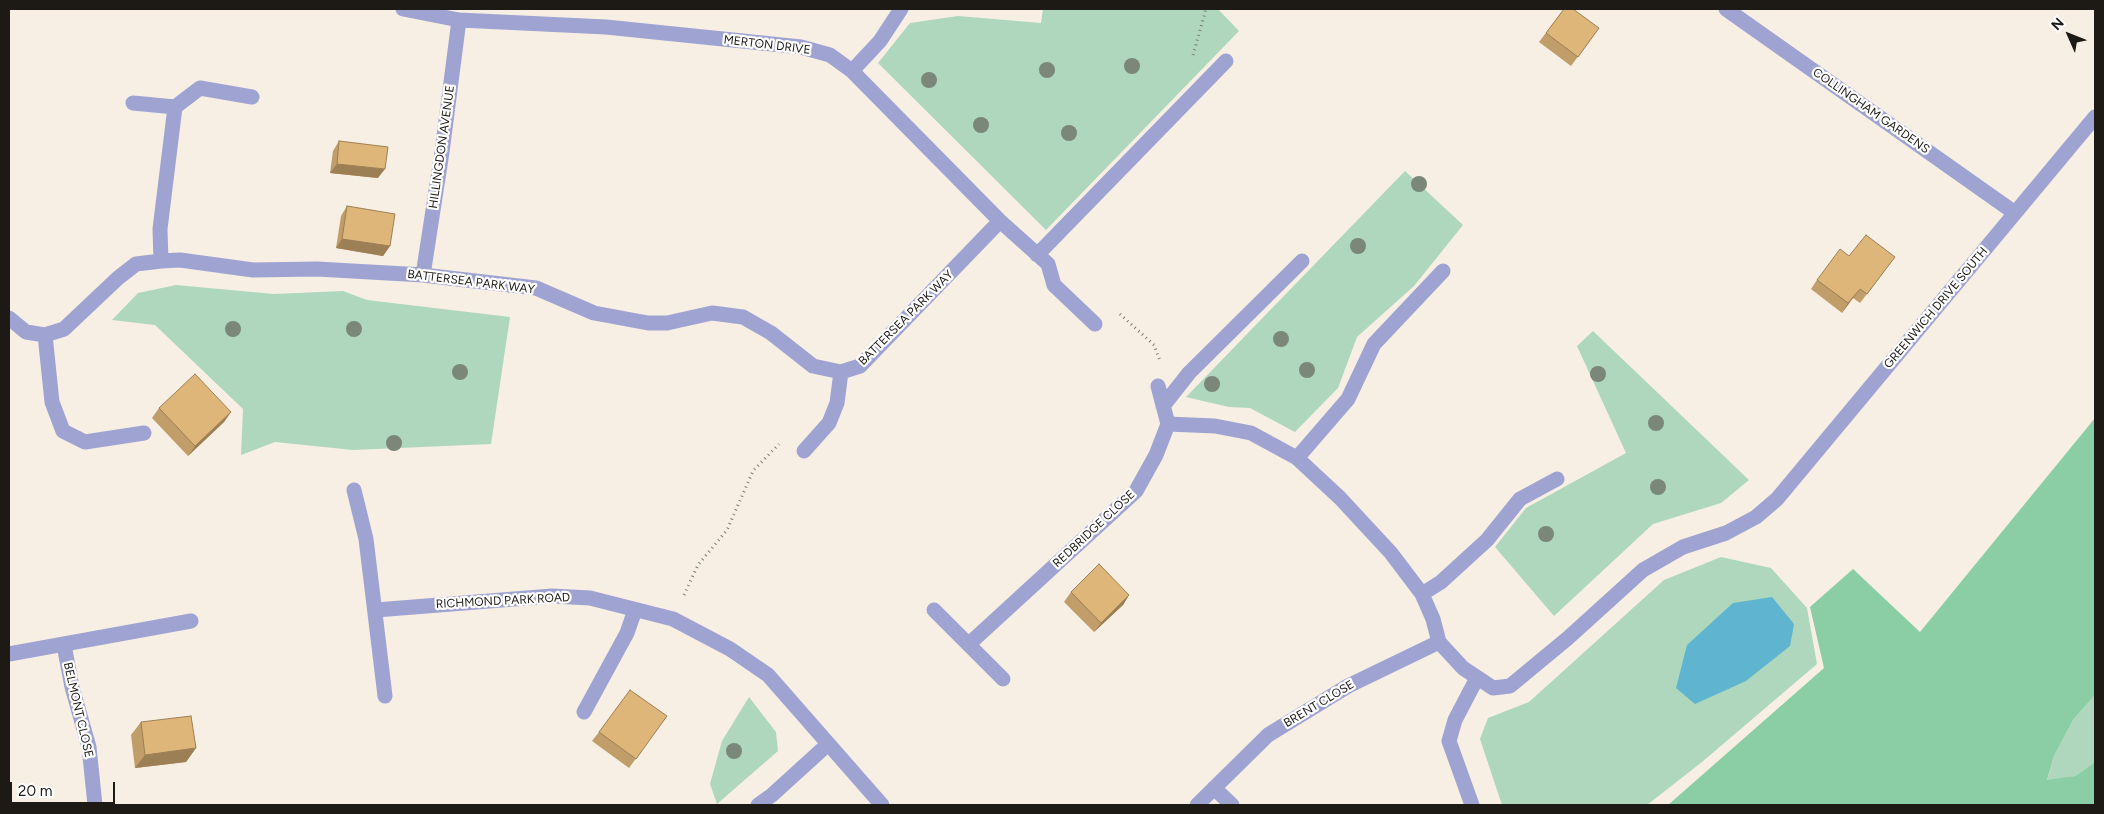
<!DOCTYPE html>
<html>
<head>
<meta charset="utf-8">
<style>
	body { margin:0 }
	#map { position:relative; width:2104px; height:814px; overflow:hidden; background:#f7efe4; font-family:Figtree,sans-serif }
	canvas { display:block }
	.frame { position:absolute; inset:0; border:10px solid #1d1a16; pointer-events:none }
	.north { position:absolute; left:2044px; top:10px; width:50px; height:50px; -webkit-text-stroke:4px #fefefe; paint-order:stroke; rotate:314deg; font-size:14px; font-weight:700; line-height:20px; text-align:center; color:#1d1a16 }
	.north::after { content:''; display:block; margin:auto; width:18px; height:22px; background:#1d1a16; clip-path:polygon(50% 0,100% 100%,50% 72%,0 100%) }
	.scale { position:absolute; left:10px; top:782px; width:105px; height:22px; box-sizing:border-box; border:2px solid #1d1a16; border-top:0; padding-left:6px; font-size:15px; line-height:18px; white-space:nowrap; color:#1d1a16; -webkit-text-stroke:4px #fefefe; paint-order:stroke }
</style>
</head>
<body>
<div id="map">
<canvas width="2104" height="814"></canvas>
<div class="frame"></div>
<div class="north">N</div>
<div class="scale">20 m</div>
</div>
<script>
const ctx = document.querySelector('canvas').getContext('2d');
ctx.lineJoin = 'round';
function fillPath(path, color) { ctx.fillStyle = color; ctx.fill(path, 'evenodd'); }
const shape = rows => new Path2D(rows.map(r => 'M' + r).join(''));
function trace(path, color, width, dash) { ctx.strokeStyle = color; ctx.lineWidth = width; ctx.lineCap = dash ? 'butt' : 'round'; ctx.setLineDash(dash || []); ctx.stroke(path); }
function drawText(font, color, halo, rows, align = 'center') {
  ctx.font = font + ' Figtree,sans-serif'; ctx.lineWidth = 4.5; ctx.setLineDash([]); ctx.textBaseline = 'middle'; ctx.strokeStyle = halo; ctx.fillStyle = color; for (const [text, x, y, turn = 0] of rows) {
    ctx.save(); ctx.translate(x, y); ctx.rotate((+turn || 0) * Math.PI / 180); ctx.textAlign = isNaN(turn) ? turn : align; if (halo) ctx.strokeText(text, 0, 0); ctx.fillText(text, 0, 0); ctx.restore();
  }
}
const green = shape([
	[1043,9,1218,9,1239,31,1046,230,878,63,910,23,958,16,1041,23],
	[1405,171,1463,225,1414,286,1357,337,1338,388,1295,432,1250,408,1229,407,1186,397],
	[176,285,274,294,343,291,367,300,510,317,491,444,353,450,275,442,241,455,243,409,155,325,112,320,138,293],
	[1593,331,1749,480,1721,503,1653,524,1554,616,1495,547,1526,508,1626,453,1577,346],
	[1721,557,1771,568,1807,608,1817,664,1702,762,1647,805,1502,805,1480,739,1488,718,1529,702,1664,580],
	[2095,695,2095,762,2075,776,2047,781,2054,756,2073,720],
	[749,697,776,732,778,751,717,804,710,784,722,741]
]);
const forest = shape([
	[2095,418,2095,695,2073,720,2054,756,2047,780,2075,776,2095,762,2095,805,1668,805,1824,668,1810,607,1853,569,1920,632]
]);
const water = shape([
	[1772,597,1794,624,1790,646,1746,681,1695,704,1676,688,1687,645,1733,603]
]);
const path = shape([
	[1193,55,1206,9],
	[1120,314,1154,345,1160,361],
	[684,595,698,565,727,530,753,471,779,444]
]);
const minor = shape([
	[403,9,459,20,606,27,801,47,830,55,852,71,1000,221,1048,264,1054,285,1095,324],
	[1726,9,2015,213],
	[852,71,880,41,901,9],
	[133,103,175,107],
	[1037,255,1226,61],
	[161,261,160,229,175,107,200,88,252,97],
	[423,275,442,152,459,20],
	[9,318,26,332,45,335,64,329,118,278,136,264,161,261,180,260,253,270,317,269,423,275,536,288,594,313,648,323,667,323,712,313,743,317,771,333,813,366,841,372,860,366,1000,221],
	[45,335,52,402,63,431,85,442,144,433],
	[1163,406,1189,373,1302,261],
	[1168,424,1215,426,1251,433,1297,458,1340,498,1391,553,1422,594,1433,619,1439,642,1463,668,1493,688,1510,686,1568,638,1643,570,1683,547,1726,533,1756,517,1777,499,2095,117],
	[804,451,829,423,837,403,841,372],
	[1297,458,1348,399,1374,344,1443,271],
	[354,490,366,539,385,696],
	[1422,594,1441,582,1487,540,1520,499,1557,479],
	[376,610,552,596,590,598,673,619,730,649,768,675,882,805],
	[934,610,1003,679],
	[969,644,1136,491,1156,455,1168,424,1158,386],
	[64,645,72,687,89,747,95,805],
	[9,654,191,621],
	[584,712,627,633,635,610],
	[1214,788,1232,805],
	[758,805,772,795,827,745],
	[1197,805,1268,735,1348,686,1439,642],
	[1472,805,1449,741,1455,720,1477,678]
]);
const trees = [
	[1132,66],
	[1047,70],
	[929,80],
	[981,125],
	[1069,133],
	[1419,184],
	[1358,246],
	[233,329],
	[354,329],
	[1281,339],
	[1307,370],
	[460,372],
	[1598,374],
	[1212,384],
	[1656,423],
	[394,443],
	[1658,487],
	[1546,534],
	[734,751]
];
const wall = shape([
	[1564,9,1599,28,1571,66,1539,42],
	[339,141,378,178,330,173,333,151],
	[347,206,390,246,383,256,336,248,341,216],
	[1849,256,1895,257,1860,303,1853,298,1842,313,1811,289,1817,280],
	[159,408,231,412,224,422,188,456,152,418],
	[1071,592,1129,595,1123,605,1094,632,1064,602],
	[667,716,629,768,592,741,599,732],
	[141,722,196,748,186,762,135,768,131,735]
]);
const shadedWall = shape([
	[337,164,385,169,378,178,330,173],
	[342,239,390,246,383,256,336,248],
	[1860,289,1853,298,1842,313,1848,303],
	[231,412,224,422,188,456,195,446],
	[1129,595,1123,605,1094,632,1101,623],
	[196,748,186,762,135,768,145,755]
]);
const building = shape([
	[1564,9,1573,9,1599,28,1578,57,1546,33,1564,9],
	[339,141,388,147,385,169,337,164,339,141],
	[347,206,395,214,390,246,342,239,347,206],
	[1866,235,1895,257,1867,294,1860,289,1848,303,1817,280,1840,249,1849,256,1866,235],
	[195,374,231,412,195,446,159,408,195,374],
	[1099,564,1129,595,1101,623,1071,592,1099,564],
	[630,690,667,716,636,759,599,732,630,690],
	[191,716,196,748,145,755,141,722,191,716]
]);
const streetNames = [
	["MERTON DRIVE",767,45,7],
	["COLLINGHAM GARDENS",1871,111,35],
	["HILLINGDON AVENUE",442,147,-82],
	["BATTERSEA PARK WAY",471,282,7],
	["GREENWICH DRIVE SOUTH",1936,308,-50],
	["BATTERSEA PARK WAY",906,318,-45],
	["REDBRIDGE CLOSE",1094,529,-43],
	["RICHMOND PARK ROAD",503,601,-3],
	["BRENT CLOSE",1319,704,-31],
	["BELMONT CLOSE",78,710,77]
];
fillPath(green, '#aed7bd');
fillPath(forest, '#8bcea5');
fillPath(water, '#5fb5cf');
trace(path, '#807a73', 3, [1, 4]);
trace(minor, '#9fa3d2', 15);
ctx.fillStyle = '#7a8779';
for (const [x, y] of trees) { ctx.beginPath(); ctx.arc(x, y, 8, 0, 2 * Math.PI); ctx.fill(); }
fillPath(wall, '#c09d69');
fillPath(shadedWall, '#9c7f55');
fillPath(building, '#dfb67a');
trace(building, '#9c7f55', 1);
drawText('12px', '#1d1a16', '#fefefe', streetNames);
</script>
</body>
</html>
